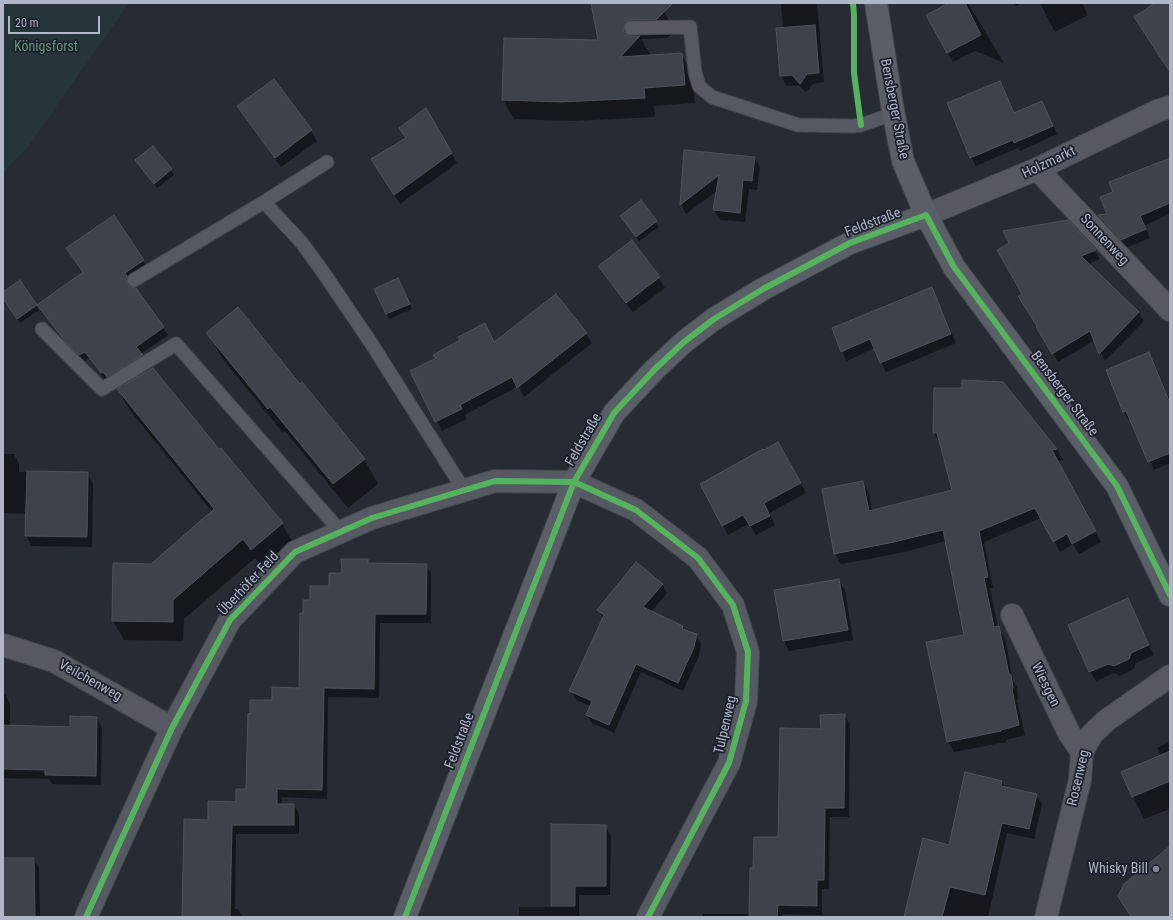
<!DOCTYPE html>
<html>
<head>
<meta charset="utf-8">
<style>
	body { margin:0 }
	#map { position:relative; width:1173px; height:920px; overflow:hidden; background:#272b33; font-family:"Roboto Condensed",sans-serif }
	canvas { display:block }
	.frame { position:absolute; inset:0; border:4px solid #b0b6c5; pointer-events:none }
	.scale { position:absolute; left:8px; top:16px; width:92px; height:18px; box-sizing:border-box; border:2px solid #b0b6c5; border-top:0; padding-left:5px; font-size:12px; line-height:14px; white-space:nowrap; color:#b0b6c5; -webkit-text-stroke:3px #1b202d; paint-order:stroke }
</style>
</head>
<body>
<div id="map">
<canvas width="1173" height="920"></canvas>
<div class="frame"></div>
<div class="scale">20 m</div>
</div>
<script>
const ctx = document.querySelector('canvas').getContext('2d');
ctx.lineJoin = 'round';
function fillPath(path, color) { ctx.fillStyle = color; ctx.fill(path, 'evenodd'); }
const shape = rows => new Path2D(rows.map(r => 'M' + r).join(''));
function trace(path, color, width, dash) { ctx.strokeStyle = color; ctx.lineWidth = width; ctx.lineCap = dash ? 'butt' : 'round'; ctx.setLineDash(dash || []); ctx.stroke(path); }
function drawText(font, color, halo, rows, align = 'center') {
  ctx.font = font + ' "Roboto Condensed",sans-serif'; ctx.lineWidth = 3.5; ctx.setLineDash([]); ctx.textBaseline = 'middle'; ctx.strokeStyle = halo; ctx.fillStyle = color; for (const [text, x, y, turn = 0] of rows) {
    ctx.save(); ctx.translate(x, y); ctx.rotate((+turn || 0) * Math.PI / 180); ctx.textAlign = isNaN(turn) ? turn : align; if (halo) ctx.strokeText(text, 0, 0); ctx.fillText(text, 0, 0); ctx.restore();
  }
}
const green = shape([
	[3,3,129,3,28,147,3,173]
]);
const shadow = shape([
	[639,3,654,3,664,12,675,31,667,38,641,39,651,56,681,54,692,73,695,103,654,106,655,117,572,121,514,119,503,100,505,39,599,41],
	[781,3,817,3,824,82,813,84,806,92,798,85,787,86,781,76,777,29,783,29],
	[951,3,968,3,1004,63,975,51,953,62,947,53],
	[1014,3,1022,3,1016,6],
	[1040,3,1082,3,1088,15,1055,32],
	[274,81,311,131,317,141,281,167,244,116,238,106],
	[999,82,1015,114,1042,102,1057,134,1020,151,1018,148,976,166,971,157],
	[426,110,457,163,400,204,378,169,406,138],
	[153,147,174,175,157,188,136,160],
	[685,151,754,157,760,167,757,190,749,189,745,222,720,220,714,210,717,191,686,214,681,204],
	[1170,159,1170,214,1145,225,1150,238,1126,248,1104,224,1099,216,1108,214,1115,192],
	[641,201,659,227,639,241,624,221],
	[113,217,147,267,131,284,129,288,135,288,168,335,141,354,146,362,112,383,107,378,105,380,89,358,84,362,71,348,43,312,83,272],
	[1068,221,1095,251,1100,259,1088,264,1139,313,1144,321,1105,361,1095,340,1058,362,1038,327,1024,295],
	[632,241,659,278,665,288,633,312,605,276,599,266],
	[401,284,412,309,389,319,376,289],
	[931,288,936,298,956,343,886,372,874,348,847,361,842,352,834,329],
	[3,293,36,305,39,310,20,323,3,299],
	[208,333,364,459,378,484,348,508,285,431,283,433,222,358],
	[586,334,592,343,524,397,518,386,465,415,467,419,442,431,411,372,436,359,434,355,494,343],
	[1149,353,1154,362,1168,396,1170,396,1170,463,1154,470,1131,419,1129,420,1124,412,1107,370],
	[1002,383,1057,449,1063,460,1057,461,1101,542,1079,554,1073,544,1060,552,1041,518,984,542,993,588,990,588,998,628,1005,638,1013,681,1017,687,1018,699,1017,700,1025,735,1006,740,1006,742,954,752,948,742,965,636,946,541,900,553,841,564,835,553,863,482,869,493,872,511,953,491,940,443,934,433,963,389],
	[118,390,218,451,220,449,282,524,293,543,263,568,255,558,184,619,183,641,124,640,113,621,212,512,129,409],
	[778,443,806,493,769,513,775,525,756,535,749,524,728,535,723,525,764,451],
	[3,454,14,454,19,464,19,472,87,473,93,483,92,547,32,546,26,536,27,514,3,513],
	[368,560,370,564,426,565,431,574,431,623,380,623,379,698,328,697,327,799,282,797,282,805,294,805,299,814,299,834,236,834,235,909,238,909,242,917,183,917,209,821,237,803,247,790,251,715,273,701,300,689,304,615,311,601,330,587,343,574],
	[839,581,845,590,853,640,789,651,784,641],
	[662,584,667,593,651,612,683,627,685,631,696,635,701,643,699,656,683,691,641,672,614,733,592,723,587,715,591,706,576,700,571,691,603,618,599,610],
	[1128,599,1133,609,1154,655,1136,663,1134,669,1120,676,1114,673,1096,681,1090,672,1070,625],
	[3,694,5,694,10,704,10,726,71,728,97,718,102,728,101,785,52,784,49,779,3,778],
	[845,716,850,725,849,817,830,817,829,889,822,889,822,915,782,914,782,917,703,917,703,914,750,914,754,869,779,838,822,730],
	[1170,742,1170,809,1144,819,1122,773,1161,756,1157,748],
	[1002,782,1005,788,1036,795,1042,805,1034,839,1007,833,988,917,905,917],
	[552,825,605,826,611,836,610,895,579,895,579,917,519,917,519,907,552,907],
	[3,859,34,859,39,868,40,917,3,917]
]);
const building = shape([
	[591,3,673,3,656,20,631,20,627,21,623,28,624,32,631,36,640,36,620,57,682,53,685,85,644,88,645,98,561,102,502,100,504,38,598,40,591,3],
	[949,3,965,3,981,35,947,53,926,15,949,3],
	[1155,3,1170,3,1170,72,1134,17,1155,3],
	[815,25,819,73,807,74,800,84,792,75,780,76,776,28,815,25],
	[274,79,312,130,275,158,237,106,274,79],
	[1000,81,1014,113,1042,101,1053,126,1014,143,1013,140,970,158,947,103,1000,81],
	[426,108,452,153,394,195,371,159,406,138,399,128,426,108],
	[153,146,172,169,154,184,135,160,153,146],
	[684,150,755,157,752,181,743,180,740,213,713,210,719,175,680,205,684,150],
	[1170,158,1170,203,1140,216,1146,229,1121,240,1098,215,1107,214,1100,197,1113,192,1109,182,1170,158],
	[641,200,657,221,636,237,620,216,641,200],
	[114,215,144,260,125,273,127,276,126,280,127,284,130,287,136,288,164,327,136,347,143,355,107,377,103,372,101,373,85,352,79,355,65,341,37,305,83,272,66,248,114,215],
	[1068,220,1096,250,1081,256,1139,312,1099,354,1090,331,1052,354,1036,327,1037,326,1018,296,1022,294,997,250,1009,243,1003,231,1068,220],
	[632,240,660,277,626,303,598,266,632,240],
	[398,278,410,304,386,314,374,289,398,278],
	[20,280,37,305,17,319,3,299,3,292,20,280],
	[932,287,951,334,880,363,870,339,841,352,832,328,932,287],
	[556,294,587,333,517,388,512,377,460,405,462,409,435,422,410,371,436,358,433,355,460,340,458,337,485,323,494,342,556,294],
	[238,307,300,384,302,382,365,459,333,484,270,407,268,409,206,333,238,307],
	[1149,352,1170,403,1170,453,1148,462,1126,411,1123,412,1106,370,1149,352],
	[153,368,219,449,221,448,283,523,251,550,243,539,173,600,173,622,112,621,113,563,151,564,214,509,117,389,153,368],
	[962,380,1003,382,1057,449,1052,450,1096,531,1072,544,1067,534,1053,542,1035,508,979,531,988,577,984,578,994,627,999,626,1009,674,1011,675,1013,687,1012,689,1019,725,1001,730,1001,731,947,742,926,642,964,635,943,530,894,542,834,554,822,489,863,481,869,511,952,490,937,433,933,433,934,388,962,388,962,380],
	[778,442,801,483,764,503,770,516,750,526,743,515,722,526,700,484,763,449,764,450,778,442],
	[27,471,88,472,87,537,25,536,27,471],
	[341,559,368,559,368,563,427,564,426,614,375,614,374,689,324,688,322,790,277,789,277,804,294,804,294,825,232,825,230,917,182,917,184,819,208,820,208,801,236,802,236,789,246,789,248,713,250,714,250,700,272,700,272,687,299,688,300,613,303,613,303,600,310,600,310,586,329,586,329,573,342,573,341,559],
	[636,562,663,584,643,607,683,626,682,629,697,634,694,647,678,683,636,664,609,725,586,715,592,701,569,691,604,615,597,610,636,562],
	[839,579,848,630,783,641,774,590,839,579],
	[1128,598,1149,645,1131,653,1129,659,1114,666,1108,664,1089,672,1068,625,1128,598],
	[845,714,844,808,825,808,824,880,817,880,817,906,778,905,777,917,749,917,750,868,753,868,754,837,778,837,780,728,821,729,820,715,845,714],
	[70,716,97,717,96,776,45,775,45,770,3,769,3,725,70,727,70,716],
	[1170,751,1170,781,1132,797,1121,772,1170,751],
	[965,772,1002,781,1001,786,1037,794,1029,829,1002,823,985,895,950,887,942,917,904,917,923,838,949,845,965,772],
	[551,824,606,825,606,886,575,886,575,906,551,906,551,824],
	[1170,846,1170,917,1131,917,1118,896,1124,884,1170,846],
	[3,858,34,858,35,917,3,917,3,858]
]);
const service = shape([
	[631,28,690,27,695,72,699,86,712,97,798,125,853,126,861,125,893,114],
	[264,202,327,162],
	[134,280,264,202,302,243,323,272,371,343,464,490],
	[42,329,102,389,176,344,341,532]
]);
const minor = shape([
	[1037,169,1170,310],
	[926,215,1037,169,1157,111,1170,107],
	[1012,615,1069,733,1082,752],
	[3,645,54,661,172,728],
	[86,917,172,728,230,620,295,552,372,518,495,481,574,482,636,510,698,558,733,605,748,652,746,701,729,763,648,917],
	[1046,917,1080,780,1082,752,1092,734,1107,720,1170,676]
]);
const secondary = shape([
	[876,3,892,105,903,161,926,215,954,267,1117,486,1170,595],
	[405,917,574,482,614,413,655,369,684,342,714,319,763,289,850,243,926,215]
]);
const cycleway = shape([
	[853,3,854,15,854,73,861,125],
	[86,917,172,728,230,620,295,552,372,518,495,481,574,482,636,510,698,558,733,605,748,652,746,701,729,763,648,917],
	[405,917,574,482,614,413,655,369,684,342,714,319,763,289,850,243,926,215,954,267,1117,486,1170,595]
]);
const markers = [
	[1156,869,4,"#808592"]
];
const parkNames = [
	["Königsforst",46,47]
];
const streetNames = [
	["Bensberger Straße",894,109,79],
	["Holzmarkt",1049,163,-25],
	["Feldstraße",873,223,-21],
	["Sonnenweg",1104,240,47],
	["Bensberger Straße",1064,394,53],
	["Feldstraße",584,440,-60],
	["Überhöfer Feld",249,584,-47],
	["Veilchenweg",90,681,29],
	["Wiesgen",1045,685,64],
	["Tulpenweg",726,725,-77],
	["Feldstraße",460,741,-69],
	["Rosenweg",1079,778,-77]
];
const poiNames = [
	["Whisky Bill",1148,869]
];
fillPath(green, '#253539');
fillPath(shadow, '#0007');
fillPath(building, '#3e424a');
trace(building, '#4e525b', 1);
trace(service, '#43464c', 15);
trace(minor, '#43464c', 24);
trace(secondary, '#43464c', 24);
trace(service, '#565961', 13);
trace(minor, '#565961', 22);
trace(secondary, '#5a5e66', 22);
trace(cycleway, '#56b35d', 6);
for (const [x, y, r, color] of markers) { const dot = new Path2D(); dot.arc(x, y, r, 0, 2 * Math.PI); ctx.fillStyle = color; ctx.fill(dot); trace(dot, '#1b202d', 1.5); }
drawText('14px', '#689477', '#1b202d', parkNames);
drawText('14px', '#b0b6c5', '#1b202d', streetNames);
drawText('14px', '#b0b6c5', '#1b202d', poiNames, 'right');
</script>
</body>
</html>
